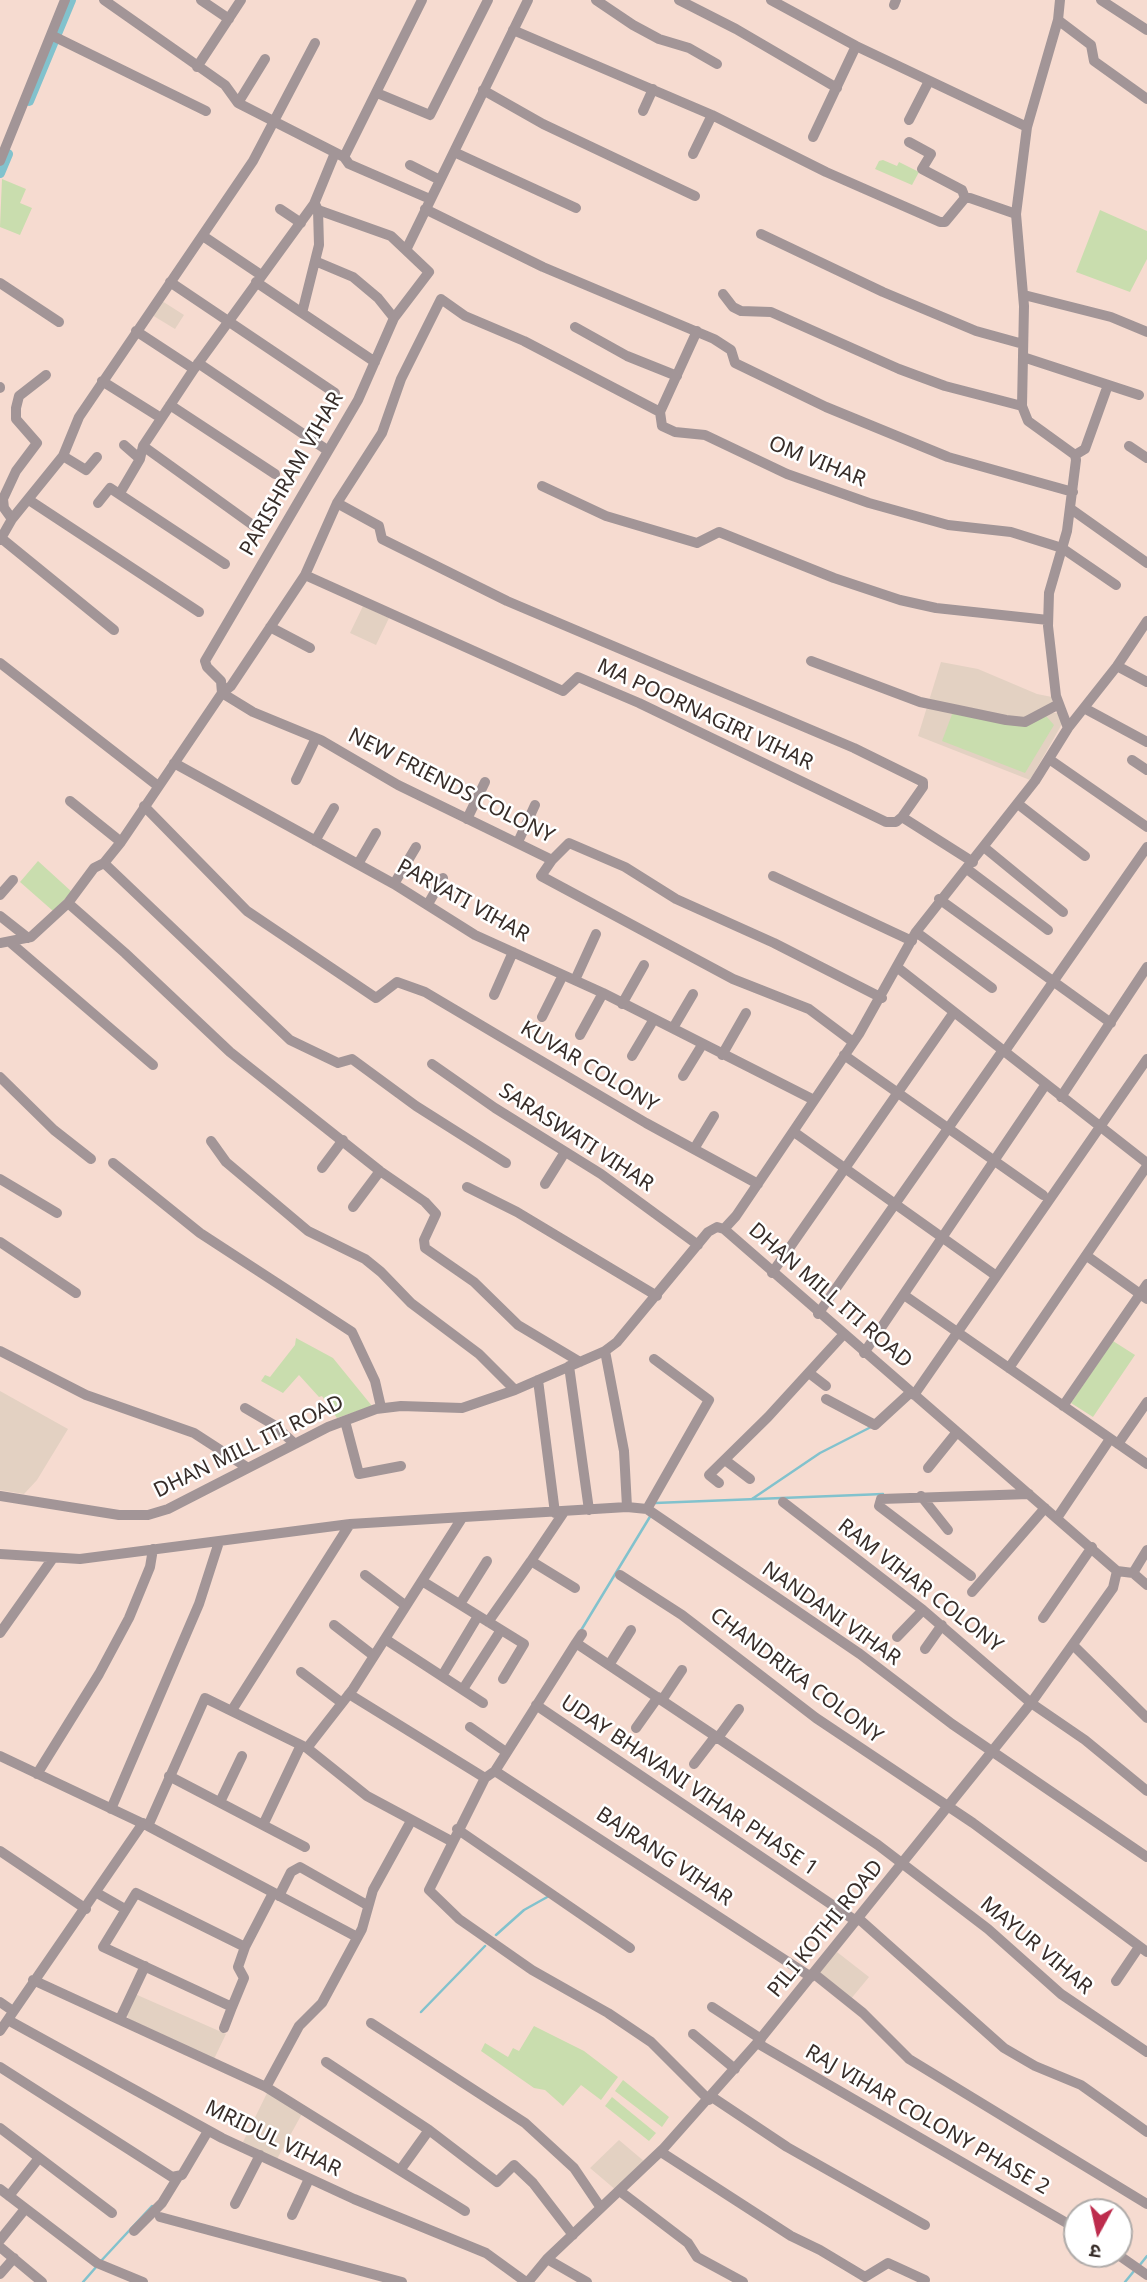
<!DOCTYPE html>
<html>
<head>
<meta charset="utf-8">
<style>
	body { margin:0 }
	#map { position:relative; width:1147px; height:2282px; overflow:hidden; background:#f6dbd0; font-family:"Noto Sans","Noto Sans Devanagari",sans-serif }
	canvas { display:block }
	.north { position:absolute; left:1063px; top:2198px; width:70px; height:70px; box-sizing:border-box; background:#fff; border:2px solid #afaba9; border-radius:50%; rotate:188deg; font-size:19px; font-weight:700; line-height:28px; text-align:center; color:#372d29 }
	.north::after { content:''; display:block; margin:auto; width:24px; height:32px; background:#bd2c4d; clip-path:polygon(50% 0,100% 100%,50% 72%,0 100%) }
</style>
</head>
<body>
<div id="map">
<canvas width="1147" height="2282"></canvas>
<div class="north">उ</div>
</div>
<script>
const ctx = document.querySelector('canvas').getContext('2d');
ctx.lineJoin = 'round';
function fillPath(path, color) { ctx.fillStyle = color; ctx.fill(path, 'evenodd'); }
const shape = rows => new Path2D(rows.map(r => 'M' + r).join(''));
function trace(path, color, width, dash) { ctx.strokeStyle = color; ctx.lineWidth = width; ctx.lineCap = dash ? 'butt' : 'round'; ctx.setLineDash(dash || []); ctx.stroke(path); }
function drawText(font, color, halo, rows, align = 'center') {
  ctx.font = font + ' "Noto Sans",sans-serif'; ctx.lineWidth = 5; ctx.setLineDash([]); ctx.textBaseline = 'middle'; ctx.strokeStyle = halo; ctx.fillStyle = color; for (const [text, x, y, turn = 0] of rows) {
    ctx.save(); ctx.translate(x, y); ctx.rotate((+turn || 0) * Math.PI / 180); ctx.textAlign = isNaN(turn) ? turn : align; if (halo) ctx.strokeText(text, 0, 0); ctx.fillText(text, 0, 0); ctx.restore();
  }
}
const education = shape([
	[162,301,184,315,175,329,152,315],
	[363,606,389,618,376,645,350,633],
	[941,662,978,669,1037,694,1052,697,1053,713,1058,713,1062,724,1030,780,918,736],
	[0,1391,68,1429,37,1480,24,1494,0,1490],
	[837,1952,869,1977,850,2000,817,1975],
	[135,1994,226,2034,214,2059,129,2019,126,2014],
	[268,2091,303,2112,277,2159,243,2142],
	[619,2140,645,2162,617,2191,590,2168]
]);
const green = shape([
	[883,160,897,166,899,162,919,172,912,185,875,169,879,161],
	[2,179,26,189,20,203,32,208,20,235,0,227],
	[1100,210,1147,231,1147,259,1130,292,1076,272],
	[954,709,1024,725,1046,716,1054,725,1025,773,942,741],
	[38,861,72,892,53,911,20,882],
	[296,1338,333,1358,372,1406,337,1418,322,1396,319,1397,299,1375,283,1393,261,1381,265,1375,270,1377,295,1345],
	[1113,1341,1135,1355,1093,1417,1071,1403],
	[534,2026,584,2051,618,2077,601,2100,581,2085,563,2106,545,2090,534,2088,481,2051,485,2043,508,2057,513,2048,519,2051],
	[623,2080,669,2117,662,2127,615,2091],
	[612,2097,656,2133,649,2141,605,2106]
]);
const stream = shape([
	[752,1499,820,1453,871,1427],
	[655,1503,883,1494],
	[580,1632,651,1515],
	[496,1935,524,1910,549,1896],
	[421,2012,485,1946],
	[101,2261,152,2206],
	[1139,2266,1147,2256],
	[83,2282,97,2266],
	[1125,2282,1134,2271]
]);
const canal = shape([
	[29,101,71,0],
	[0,173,8,154]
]);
const minor = shape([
	[104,0,225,85,238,103,344,157,422,0],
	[201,0,229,19],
	[596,0,633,25,659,39,689,48,717,64],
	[679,0,736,29,837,88],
	[771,0,856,46,1027,127],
	[1060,0,1058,20,1027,127,1016,214,1024,306,1022,406,1028,421,1075,455,1076,460,1067,531,1049,593,1048,626,1056,696,1068,728],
	[1101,0,1147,30],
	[894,5,896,0],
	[1058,20,1091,45,1094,61,1147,99],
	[513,30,712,115,826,172,940,222,945,222,965,198,970,198,1016,214],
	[51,35,206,111],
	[197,67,241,0],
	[483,90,543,124,695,196],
	[377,93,430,115,488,0],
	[238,103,265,59],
	[643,111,653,89],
	[909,120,929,81],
	[813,137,856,46],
	[909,142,931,154,922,169,962,190,965,198],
	[454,152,576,208],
	[693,154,712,115],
	[344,157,349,164,430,199],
	[0,161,65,0],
	[410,165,440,180],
	[280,209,301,223],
	[425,209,543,267,714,339,731,350,735,363,826,407,948,457,1073,492],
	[761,234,883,292,976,331,1023,344],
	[203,236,261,275],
	[407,248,528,0],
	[315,261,353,277,378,298,394,318],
	[170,282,335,393],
	[256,282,375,362],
	[0,283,59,322],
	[723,294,733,307,741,311,771,312,899,369,945,386,1022,406],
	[1024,295,1111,317,1147,332],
	[302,313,319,245,318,210,315,204],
	[575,327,627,356,677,376],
	[136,331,194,369],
	[697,331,660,412,662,426,675,432,705,435,787,474,869,503,948,525,1011,532,1062,548,1116,585],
	[1023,357,1139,395],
	[198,363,327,450],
	[102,381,161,418],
	[0,388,0,387],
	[170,405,275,474],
	[124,445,140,459],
	[143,446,254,526],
	[1129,446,1147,458],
	[1075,455,1085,449,1108,385],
	[63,456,86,470,97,457],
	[542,486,606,516,697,543,719,532,834,578,900,600,936,608,1048,620],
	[120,493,140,459,143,446,194,369,314,204,335,153],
	[29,500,199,612],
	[98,503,110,488,225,564],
	[337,503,379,526,382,539,507,601,854,748,923,782,923,787,902,817],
	[1071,509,1147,563],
	[12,519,4,508,3,499,16,471,37,443,16,419,16,408,19,396,46,375],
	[1,538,114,630],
	[0,540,12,519,63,456,79,417,253,161,315,43],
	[305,575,563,691,578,677,639,703,886,822,896,822,902,817,973,862],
	[270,627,310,648],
	[811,661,920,702,1006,720,1025,722,1059,704],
	[0,663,158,786],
	[1117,666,1147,682],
	[222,693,253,712,321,740,398,785,552,860,569,843,625,867,676,899,774,943,882,998],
	[222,693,221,681,207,667,205,661,358,400,394,318,429,272,391,236,318,210],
	[1084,708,1147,742],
	[1049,759,1147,827],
	[1132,760,1147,770],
	[174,763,394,884,475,935,603,993,814,1100],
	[296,780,316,738],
	[70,801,121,842],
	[1018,804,1085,856],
	[144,806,247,911,376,998,397,982,425,992,646,1123,758,1184],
	[467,819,485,782],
	[315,841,334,808],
	[518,842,535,805],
	[985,848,1063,912],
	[552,860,541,876,733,979,809,1009,853,1042],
	[104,863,290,1040,338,1063,352,1059,416,1106,506,1163],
	[358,864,376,833],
	[967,869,1048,930],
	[773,876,912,941],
	[394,884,416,847],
	[0,895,13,880],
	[939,899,1111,1023],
	[68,903,125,953,230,1052,380,1171,425,1202,436,1214,424,1240,425,1248,474,1282,518,1325,580,1362],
	[428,904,443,878],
	[0,916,28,938],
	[916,932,992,988],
	[0,943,31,937,68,903,94,868,104,863,121,842,222,693,231,686,305,575,337,503,382,433,401,379,441,299,465,316,524,341,660,412],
	[11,943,153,1065],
	[898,968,1147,1163],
	[575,980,596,934],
	[494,995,513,952],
	[622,1004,644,965],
	[542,1017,563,975],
	[673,1028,693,994],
	[580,1035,603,993],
	[1005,1051,1147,847],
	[722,1055,746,1013],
	[844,1055,1043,1195],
	[632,1056,654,1019],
	[432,1064,495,1108,601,1174,698,1245],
	[683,1076,702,1045],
	[0,1077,54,1130,91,1159],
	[1061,1097,1147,967],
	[794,1132,995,1275],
	[211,1141,226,1162,308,1231,365,1259,381,1272,411,1303,479,1354,515,1390],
	[694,1149,714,1116],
	[113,1163,200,1233,352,1332,375,1381,381,1407],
	[322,1168,343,1140],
	[0,1179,57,1213],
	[545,1184,565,1152],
	[467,1187,517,1212,657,1296],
	[353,1207,380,1171],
	[724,1229,736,1216,859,1034,916,932,1035,781,1068,728,1117,666,1147,621],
	[0,1242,76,1293],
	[1087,1256,1147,1299],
	[772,1273,954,1012],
	[904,1295,1147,1464],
	[818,1314,1003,1050],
	[0,1351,86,1395,194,1433,248,1468],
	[605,1351,624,1451,627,1507],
	[864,1353,1046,1084],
	[569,1366,589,1510],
	[1009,1368,1147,1166],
	[809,1373,826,1386],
	[538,1380,555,1513],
	[914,1395,1147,1059],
	[826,1399,875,1425,911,1392],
	[1063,1406,1147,1284],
	[245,1408,274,1425,295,1444],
	[345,1421,359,1474,401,1466],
	[1118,1444,1147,1402],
	[725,1460,750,1479],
	[928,1468,957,1432],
	[719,1483,709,1475,768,1417,843,1335],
	[0,1496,119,1515,148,1515,168,1509,328,1427,376,1409,401,1406,462,1408,515,1390,605,1351,617,1342,708,1232,717,1227,724,1229,1117,1571],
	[921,1496,948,1530],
	[783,1502,923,1610,1031,1703,1085,1740,1147,1791],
	[647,1509,709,1400,654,1359],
	[564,1512,531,1561,575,1588],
	[1057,1518,1110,1439],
	[0,1554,80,1559,350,1524,627,1507,647,1509,860,1654,952,1724,1147,1857],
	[1117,1571,1133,1573,1147,1585],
	[1133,1573,1147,1550],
	[365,1575,406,1606],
	[620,1575,682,1615,816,1718,973,1823,1147,1952],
	[971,1576,879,1506,881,1499,1029,1494],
	[422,1581,524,1644,503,1679],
	[972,1592,1045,1508],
	[460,1604,487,1561],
	[1043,1618,1092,1547],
	[488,1622,531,1561],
	[334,1625,374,1656],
	[0,1633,53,1558],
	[582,1634,576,1643,878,1845,988,1929,1061,1994,1147,2052],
	[897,1637,923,1610],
	[385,1639,483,1703],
	[576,1643,495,1771,485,1778,429,1890,459,1919,532,1970,608,2013,651,2042,709,2100],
	[1074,1646,1147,1718],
	[925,1649,942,1625],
	[609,1665,631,1630],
	[301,1672,342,1703],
	[442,1676,478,1616],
	[463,1689,501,1630],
	[349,1694,485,1778],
	[662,1700,682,1670],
	[536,1705,856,1921],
	[232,1710,350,1524],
	[470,1727,506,1752],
	[636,1728,658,1697],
	[717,1739,739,1709],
	[307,1748,353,1689,462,1518],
	[0,1756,148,1826,357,1937],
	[694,1764,714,1738],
	[495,1771,811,1977],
	[37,1774,99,1674,129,1618,150,1567,153,1549],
	[169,1776,305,1847],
	[220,1802,242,1756],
	[111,1809,199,1604,219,1542],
	[263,1825,301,1745],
	[148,1826,205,1698,307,1748,367,1796,451,1841],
	[457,1829,630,1948],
	[0,1851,86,1909],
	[97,1893,125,1909],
	[279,1896,291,1872,300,1867,367,1905],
	[858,1918,1004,2048,1035,2066,1081,2085,1147,2132],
	[813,1973,863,2013,909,2059,1147,2204],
	[33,1980,266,2087,465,2211],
	[1116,1981,1139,1947],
	[0,2002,13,2011],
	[232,2007,244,1978,238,1967,245,1947],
	[712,2007,761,2039],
	[120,2019,145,1966],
	[8,2020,222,2138,354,2199,486,2253,526,2282],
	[371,2023,525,2123,574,2168,601,2208],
	[224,2028,232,2007,103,1947,136,1893,245,1947,273,1893],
	[0,2031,143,1823],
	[693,2034,735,2069],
	[757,2043,1077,2229],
	[326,2062,429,2130,497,2182,514,2165,533,2183,573,2235],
	[0,2067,172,2177,182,2175,208,2131],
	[266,2087,299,2026,322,2003,362,1929,373,1890,411,1821],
	[712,2097,787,2147,925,2225],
	[0,2128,112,2213],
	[661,2152,791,2236,820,2250,865,2277,888,2263,925,2280],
	[401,2169,429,2130],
	[0,2189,97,2263,143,2282],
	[621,2192,688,2243,697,2257,743,2282],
	[9,2196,39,2158],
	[235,2204,260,2155],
	[292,2215,309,2179],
	[160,2217,402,2282],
	[134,2231,162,2203,178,2177],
	[0,2240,25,2209],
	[0,2247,42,2282],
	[1117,2254,1147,2275],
	[547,2259,587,2282],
	[0,2274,14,2258],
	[528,2282,547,2259,663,2149,757,2043,1031,1703,1113,1588,1117,1571]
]);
const streetNames = [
	["OM VIHAR",817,462,22],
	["PARISHRAM VIHAR",292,474,-60],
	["MA POORNAGIRI VIHAR",705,715,25],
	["NEW FRIENDS COLONY",451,786,27],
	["PARVATI VIHAR",463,901,29],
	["KUVAR COLONY",589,1067,31],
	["SARASWATI VIHAR",576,1138,33],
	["DHAN MILL ITI ROAD",830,1296,41],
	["DHAN MILL ITI ROAD",249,1447,-26],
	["RAM VIHAR COLONY",920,1586,38],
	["NANDANI VIHAR",831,1614,35],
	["CHANDRIKA COLONY",796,1676,37],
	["UDAY BHAVANI VIHAR PHASE 1",689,1786,34],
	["BAJRANG VIHAR",664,1857,34],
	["PILI KOTHI ROAD",826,1929,-51],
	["MAYUR VIHAR",1036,1946,40],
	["RAJ VIHAR COLONY PHASE 2",927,2120,30],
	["MRIDUL VIHAR",273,2139,26]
];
fillPath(education, '#e3d1c2');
fillPath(green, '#c9ddae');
trace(stream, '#82c2cd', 2.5);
trace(canal, '#82c2cd', 10);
trace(minor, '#a29597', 10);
drawText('21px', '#372d29', '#fff', streetNames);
</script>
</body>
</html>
